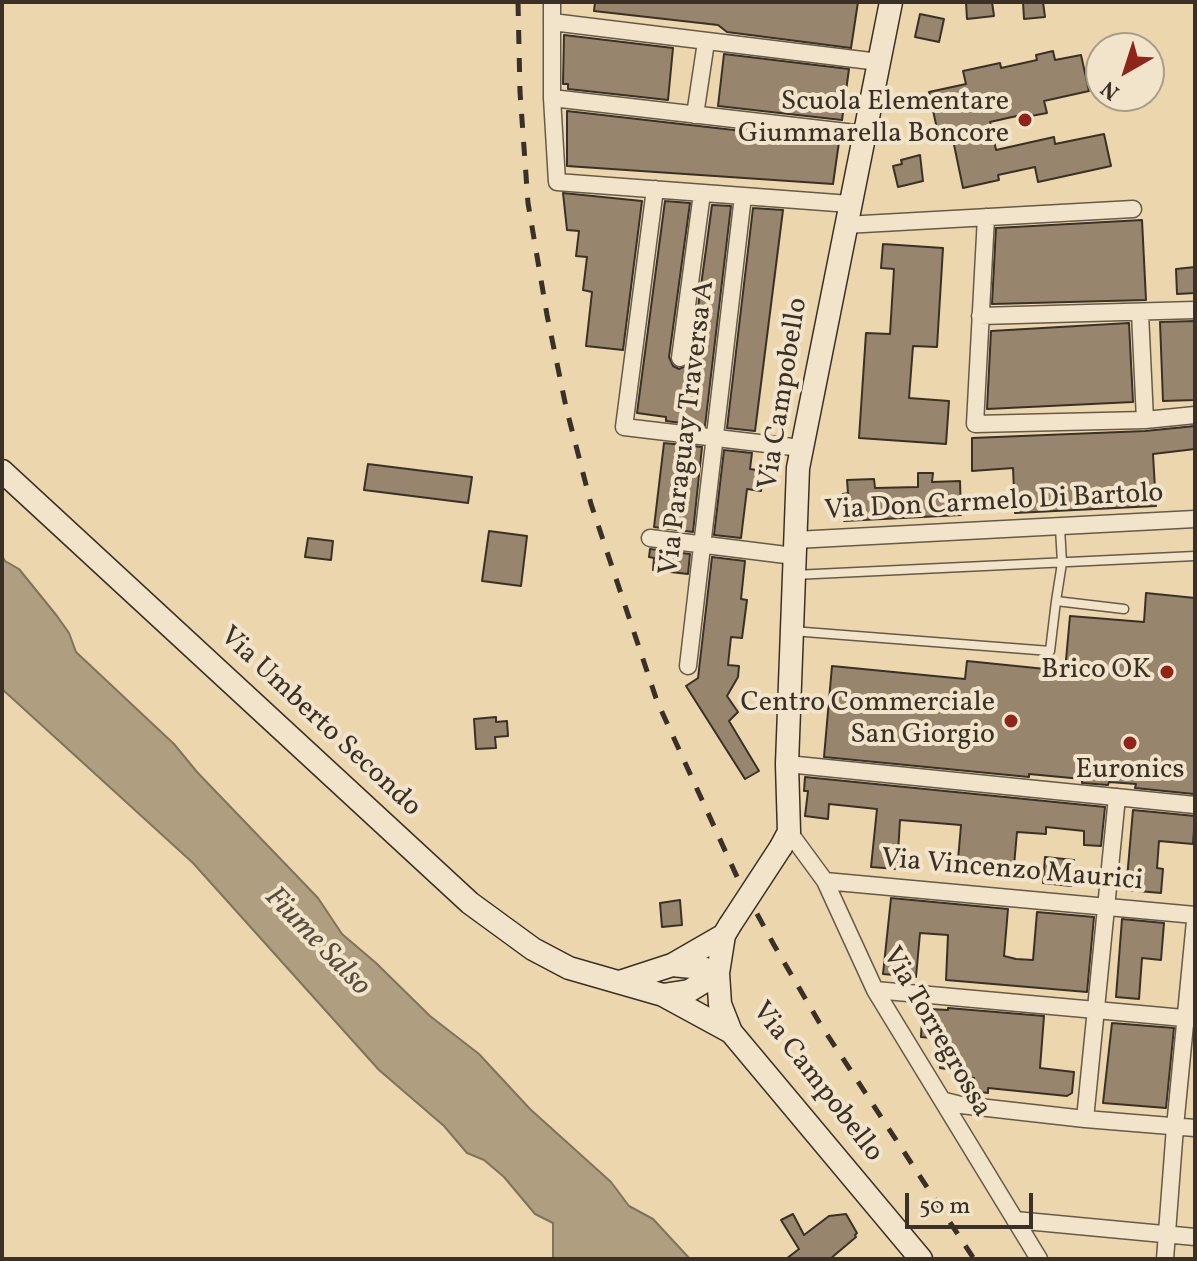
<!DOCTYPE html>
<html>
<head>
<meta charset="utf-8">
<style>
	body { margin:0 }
	#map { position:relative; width:1197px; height:1261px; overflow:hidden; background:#ebd6ad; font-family:Vollkorn,serif }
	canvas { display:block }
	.frame { position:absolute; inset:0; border:4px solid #3b3027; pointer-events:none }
	.north { position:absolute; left:1085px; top:32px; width:80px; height:80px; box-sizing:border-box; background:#f2e4ca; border:2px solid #a99c89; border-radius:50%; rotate:219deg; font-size:22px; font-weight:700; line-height:32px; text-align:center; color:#3b3027 }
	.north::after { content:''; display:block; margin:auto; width:28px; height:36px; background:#8f2418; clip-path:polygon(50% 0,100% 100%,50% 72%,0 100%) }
	.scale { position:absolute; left:905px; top:1193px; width:128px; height:36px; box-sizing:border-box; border:4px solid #3b3027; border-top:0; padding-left:10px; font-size:24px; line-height:28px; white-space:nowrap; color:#3b3027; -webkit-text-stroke:6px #f2e4ca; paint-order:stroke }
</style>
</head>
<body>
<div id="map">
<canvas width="1197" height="1261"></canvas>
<div class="frame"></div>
<div class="north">N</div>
<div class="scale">50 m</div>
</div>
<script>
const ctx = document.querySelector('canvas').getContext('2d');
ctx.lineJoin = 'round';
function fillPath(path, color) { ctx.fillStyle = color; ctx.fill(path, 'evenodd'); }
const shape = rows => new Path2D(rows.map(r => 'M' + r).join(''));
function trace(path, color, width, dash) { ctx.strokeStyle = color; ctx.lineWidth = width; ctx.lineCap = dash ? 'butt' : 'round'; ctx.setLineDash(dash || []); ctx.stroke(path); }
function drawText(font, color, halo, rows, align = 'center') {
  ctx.font = font + ' Vollkorn,serif'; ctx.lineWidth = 8; ctx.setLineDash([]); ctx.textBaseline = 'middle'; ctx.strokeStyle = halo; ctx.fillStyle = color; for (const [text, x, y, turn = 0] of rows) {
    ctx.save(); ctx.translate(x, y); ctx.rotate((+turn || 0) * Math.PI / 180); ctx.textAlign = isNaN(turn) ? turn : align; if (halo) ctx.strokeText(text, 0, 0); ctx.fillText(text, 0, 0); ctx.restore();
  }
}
const water = shape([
	[2,556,5,561,19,569,57,616,69,633,76,652,174,744,197,772,318,898,342,934,376,963,430,1016,479,1054,530,1109,611,1182,629,1206,653,1219,690,1259,553,1259,553,1223,535,1214,504,1177,484,1160,467,1153,444,1126,379,1070,193,863,2,689,2,556]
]);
const building = shape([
	[595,2,858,2,851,48,727,32,718,25,594,11,595,2],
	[966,2,992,2,994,16,967,19,966,2],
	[1023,2,1043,2,1045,17,1024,19,1023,2],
	[920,14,944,19,939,42,915,37,920,14],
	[564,35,673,48,668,100,568,89,568,84,563,84,564,35],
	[1053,51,1055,60,1081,55,1089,91,1044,101,1047,113,1031,116,1030,113,990,122,996,150,1054,137,1055,144,1104,134,1111,166,1038,182,1035,167,998,175,999,180,963,188,952,135,939,138,929,92,966,84,963,71,1000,63,1001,68,1037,60,1036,55,1053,51],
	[724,54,849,69,842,120,718,106,724,54],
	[567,111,839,142,833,184,567,166,567,111],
	[920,155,923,181,898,187,893,166,902,164,901,160,920,155],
	[563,193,642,201,623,350,586,346,592,292,583,290,587,257,576,256,579,231,567,230,563,193],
	[665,201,690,203,669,357,673,366,679,369,688,365,691,359,712,205,731,206,705,426,666,421,666,417,637,413,665,201],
	[753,208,783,210,755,431,727,428,753,208],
	[1142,220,1146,300,992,304,996,228,1142,220],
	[883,244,943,248,937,347,913,346,909,398,949,401,946,444,859,438,866,333,890,334,894,269,881,268,883,244],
	[1195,267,1195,293,1177,294,1176,269,1195,267],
	[1195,321,1195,400,1163,401,1160,322,1195,321],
	[1129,323,1133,402,987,409,991,331,1129,323],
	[1195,426,1195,449,1153,454,1156,506,1015,513,1013,468,972,471,972,438,1145,431,1195,426],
	[664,443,702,447,693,532,654,527,664,443],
	[724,450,752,453,750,469,763,471,761,491,747,489,741,538,714,535,724,450],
	[368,464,472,477,468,503,364,490,368,464],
	[918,473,933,473,932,482,960,481,961,515,844,521,843,494,848,493,847,480,874,479,875,488,918,487,918,473],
	[489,531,527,536,521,586,482,581,489,531],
	[308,538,333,541,331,560,305,557,308,538],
	[650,549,690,554,688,574,653,570,654,558,649,557,650,549],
	[712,557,745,561,741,599,747,600,742,638,731,637,728,665,739,666,738,677,727,696,738,712,729,721,759,771,745,779,686,686,698,678,712,557],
	[1146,593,1195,598,1194,794,1135,788,1136,784,1109,782,1108,785,1082,783,1082,779,1029,774,1029,777,824,757,832,666,965,679,967,661,1065,671,1070,616,1144,622,1146,593],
	[496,717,496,722,507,721,508,736,495,737,496,748,476,749,474,719,496,717],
	[805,777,1105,807,1101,846,1084,845,1084,831,1046,827,1046,834,1017,832,1013,877,957,872,961,825,900,820,897,869,871,867,877,809,829,804,828,819,805,816,808,791,804,791,805,777],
	[1133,810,1195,816,1193,844,1159,841,1157,868,1163,869,1161,893,1126,890,1133,810],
	[1045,857,1074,860,1071,886,1043,883,1045,857],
	[891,898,1008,909,1004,956,1016,959,1033,960,1037,912,1094,917,1087,992,946,980,948,935,920,933,916,977,883,974,891,898],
	[680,900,682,925,662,927,660,903,680,900],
	[1122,919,1164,923,1161,960,1142,958,1139,999,1116,997,1122,919],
	[948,1008,1044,1016,1040,1068,1074,1072,1072,1093,1067,1096,988,1088,988,1093,973,1091,974,1078,952,1075,953,1070,940,1068,944,1039,921,1037,922,1020,928,1020,929,1009,948,1010,948,1008],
	[1112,1023,1174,1028,1166,1108,1103,1103,1112,1023],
	[793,1214,804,1235,829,1216,846,1214,857,1233,855,1235,856,1237,830,1259,786,1259,799,1249,781,1220,793,1214]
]);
const lane = shape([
	[1060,528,1062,563,1056,601,1124,609],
	[794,575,1195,556],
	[792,631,1050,651,1056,601]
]);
const street = shape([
	[552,2,552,98,557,182,850,204],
	[552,22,879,62],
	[552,98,864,134],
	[695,115,706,42],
	[655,189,624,427,801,448],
	[986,217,975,424,1145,420,1195,415],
	[845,225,1133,209],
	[1140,313,1145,420],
	[980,316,1195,310],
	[680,358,702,193],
	[650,538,794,556],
	[795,540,1195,519],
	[688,666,743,196],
	[787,764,1195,805],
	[789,832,825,881,875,990,1039,1259],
	[825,881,1195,915],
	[875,990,1195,1019],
	[945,1101,961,1105,1085,1119,1195,1128],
	[1085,1119,1117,797],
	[1015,1220,1195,1237],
	[1165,1259,1175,1127,1195,921]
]);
const secondary = shape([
	[2,471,470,903,533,949,569,968,663,995,731,1032],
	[781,847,789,832,787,764,798,468,891,2],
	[730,925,724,935,718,973,720,1004,731,1032,921,1259],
	[672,965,724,935],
	[620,982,672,965,702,968,718,973],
	[663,995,689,991,718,973]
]);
const rail = shape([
	[518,2,520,92,528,203,547,315,566,407,591,504,657,701,738,879,774,945,819,1022,974,1259]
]);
const secondaryBridge = shape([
	[730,925,781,847]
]);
const markers = [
	[1025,120,8,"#8f2418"],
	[1167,672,8,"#8f2418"],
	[1011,721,8,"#8f2418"],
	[1130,743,8,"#8f2418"]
];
const poiNames = [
	["Scuola Elementare",1009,104],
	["Giummarella Boncore",1009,136],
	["Brico OK",1151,672],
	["Centro Commerciale",995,705],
	["San Giorgio",995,737],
	["Euronics",1130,772,"center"]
];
const streetNames = [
	["Via Campobello",785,394,-81],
	["Via Paraguay Traversa A",689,428,-83],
	["Via Don Carmelo Di Bartolo",994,504,-3],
	["Via Umberto Secondo",319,723,43],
	["Via Vincenzo Maurici",1012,872,5],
	["Via Torregrossa",935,1033,60],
	["Via Campobello",816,1083,52]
];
const waterNames = [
	["Fiume Salso",316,943,46]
];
fillPath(water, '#af9e7f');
trace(water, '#81725c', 2);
fillPath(building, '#97866d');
trace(building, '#3b3027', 2);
trace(lane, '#675a48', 11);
trace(street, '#675a48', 19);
trace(secondary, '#3b3027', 25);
trace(lane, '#f2e4ca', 8);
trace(street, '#f2e4ca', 16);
trace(secondary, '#f2e4ca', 22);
trace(rail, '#3b3027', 5, [14, 14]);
trace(secondaryBridge, '#3b3027', 25, []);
trace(secondaryBridge, '#f2e4ca', 22);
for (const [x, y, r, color] of markers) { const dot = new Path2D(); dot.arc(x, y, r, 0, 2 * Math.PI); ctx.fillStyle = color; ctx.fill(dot); trace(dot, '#f2e4ca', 3); }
drawText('28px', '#3b3027', '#f2e4ca', poiNames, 'right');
drawText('28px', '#3b3027', '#f2e4ca', streetNames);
drawText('italic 30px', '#584c3d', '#f2e4ca', waterNames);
</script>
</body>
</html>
